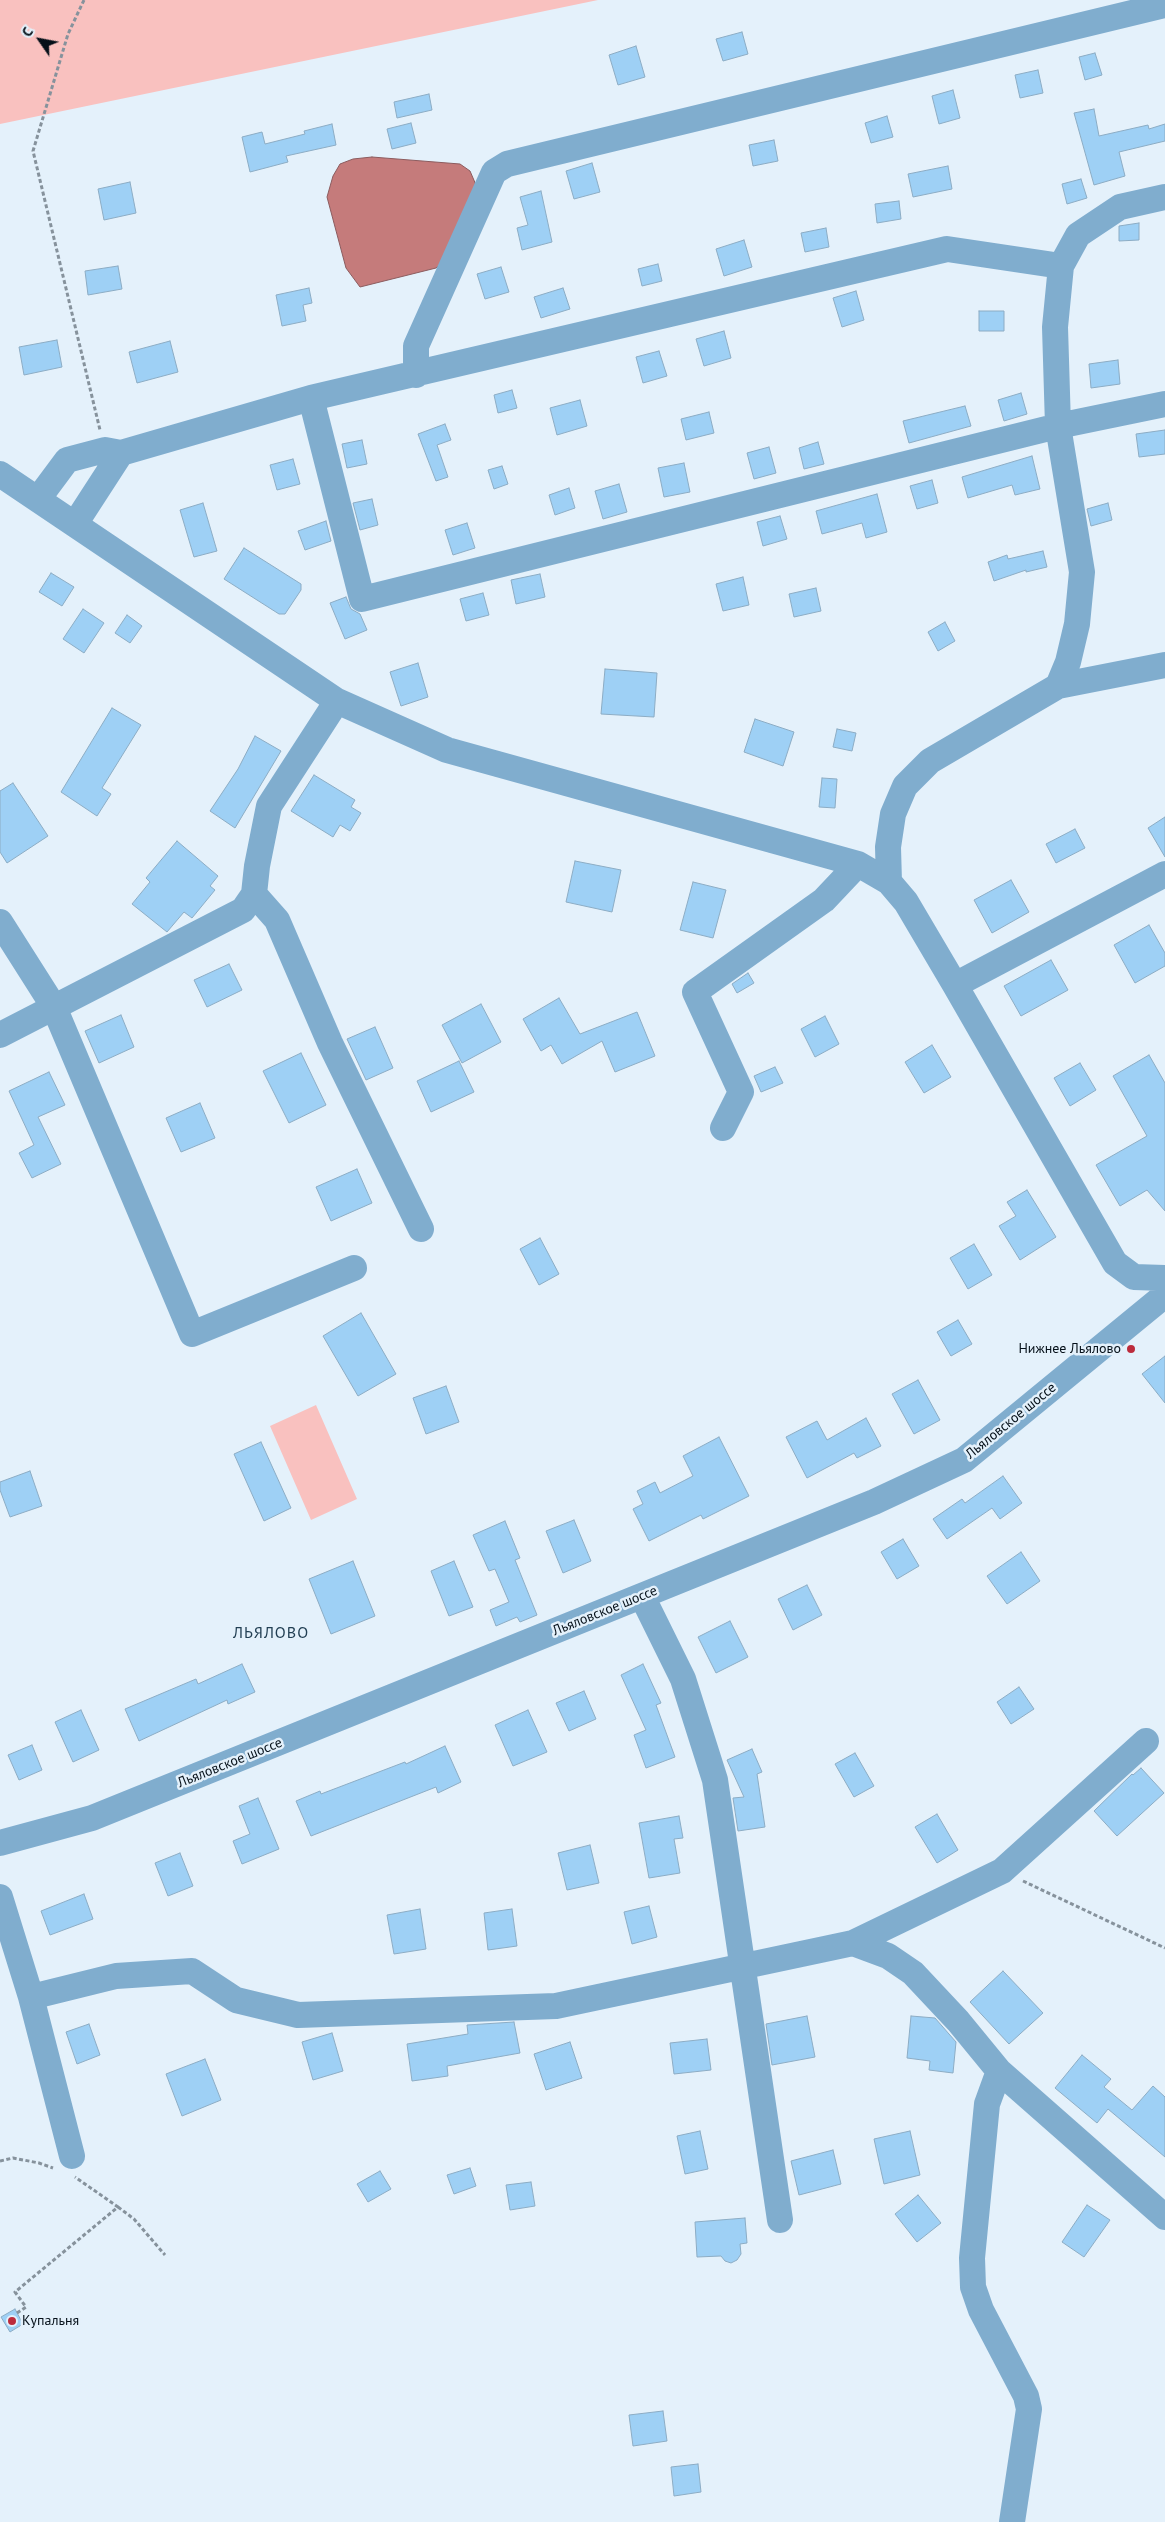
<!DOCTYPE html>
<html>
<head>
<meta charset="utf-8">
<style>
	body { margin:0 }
	#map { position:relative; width:1165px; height:2522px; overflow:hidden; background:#e4f1fb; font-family:"PT Sans",sans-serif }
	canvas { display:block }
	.north { position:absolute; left:15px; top:15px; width:50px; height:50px; -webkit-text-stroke:4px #e4f1fb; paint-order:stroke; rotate:303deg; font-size:14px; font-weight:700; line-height:20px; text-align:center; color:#051019 }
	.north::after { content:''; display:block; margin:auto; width:18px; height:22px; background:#051019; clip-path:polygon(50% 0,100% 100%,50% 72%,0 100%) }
</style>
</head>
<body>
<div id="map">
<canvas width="1165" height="2522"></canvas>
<div class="north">С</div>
</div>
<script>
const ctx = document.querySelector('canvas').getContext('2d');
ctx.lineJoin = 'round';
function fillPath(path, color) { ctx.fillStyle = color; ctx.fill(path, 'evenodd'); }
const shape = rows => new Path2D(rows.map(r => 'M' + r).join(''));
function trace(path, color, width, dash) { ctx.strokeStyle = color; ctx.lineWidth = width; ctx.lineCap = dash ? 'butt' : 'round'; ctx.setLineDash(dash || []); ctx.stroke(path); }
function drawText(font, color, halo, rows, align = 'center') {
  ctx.font = font + ' "PT Sans",sans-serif'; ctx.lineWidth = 5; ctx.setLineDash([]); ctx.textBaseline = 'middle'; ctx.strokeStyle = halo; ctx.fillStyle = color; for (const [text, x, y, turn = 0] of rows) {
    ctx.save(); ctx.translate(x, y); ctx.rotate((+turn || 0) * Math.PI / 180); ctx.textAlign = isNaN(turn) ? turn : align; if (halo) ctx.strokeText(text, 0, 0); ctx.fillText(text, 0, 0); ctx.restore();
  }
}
const green = shape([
	[0,0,598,0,0,124],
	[316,1405,357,1499,311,1520,270,1426]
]);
const water = shape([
	[372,157,460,164,470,171,476,185,446,260,436,268,360,287,346,268,327,197,333,176,340,164,353,159,372,157]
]);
const building = shape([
	[742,32,748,54,723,61,716,39,742,32],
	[636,46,645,77,618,85,609,55,636,46],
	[1095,53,1102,75,1085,80,1079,57,1095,53],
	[1038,70,1043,93,1020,98,1015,75,1038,70],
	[953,90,960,118,939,124,932,96,953,90],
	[429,94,432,110,397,118,394,102,429,94],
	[1094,109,1099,136,1148,125,1149,129,1165,124,1165,141,1119,152,1125,176,1094,185,1074,113,1094,109],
	[887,116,893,137,871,143,865,123,887,116],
	[411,123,416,143,392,149,387,129,411,123],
	[332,124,336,145,286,156,288,162,250,172,242,137,262,132,265,144,305,134,304,131,332,124],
	[774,140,778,161,753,166,749,145,774,140],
	[592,163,600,192,574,199,566,171,592,163],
	[948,166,952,189,913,197,908,174,948,166],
	[1081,179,1087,198,1067,204,1062,184,1081,179],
	[130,182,136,213,104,220,98,189,130,182],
	[541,191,552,242,522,250,517,228,528,225,520,197,541,191],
	[899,201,901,219,877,223,875,204,899,201],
	[1139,223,1139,240,1119,241,1119,226,1139,223],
	[826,228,829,247,805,252,801,233,826,228],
	[744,240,752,267,724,276,716,249,744,240],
	[658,264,662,281,642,286,638,269,658,264],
	[118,266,122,289,88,295,85,271,118,266],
	[501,267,509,292,485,299,477,274,501,267],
	[309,288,312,303,303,305,306,321,282,326,276,295,309,288],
	[563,288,570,309,541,318,534,297,563,288],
	[856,291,864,320,842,327,833,298,856,291],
	[979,311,1004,311,1004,331,979,331,979,311],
	[724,331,731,358,704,366,696,339,724,331],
	[57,340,62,367,24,375,19,347,57,340],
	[170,341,178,372,137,383,129,352,170,341],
	[659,351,667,376,643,383,636,357,659,351],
	[1118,360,1120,384,1091,388,1089,364,1118,360],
	[512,390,517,408,498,413,494,395,512,390],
	[1021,393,1027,414,1004,421,998,400,1021,393],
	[580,400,587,426,557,435,550,408,580,400],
	[965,406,971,426,909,443,903,421,965,406],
	[709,412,714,433,686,440,681,419,709,412],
	[445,424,451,440,437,445,448,477,436,481,418,434,445,424],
	[1165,430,1165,454,1139,457,1136,434,1165,430],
	[362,440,367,464,347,468,342,444,362,440],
	[818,442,824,464,804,469,799,448,818,442],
	[769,447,776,473,754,479,747,453,769,447],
	[1032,456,1040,489,1015,495,1012,485,968,498,962,477,1032,456],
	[293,459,300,484,277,490,270,465,293,459],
	[684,463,690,492,664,497,658,468,684,463],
	[502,466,508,484,494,489,488,470,502,466],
	[932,480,938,503,917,509,910,486,932,480],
	[619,484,627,512,603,519,595,491,619,484],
	[569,488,575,508,555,515,549,495,569,488],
	[877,494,887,532,866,538,862,523,822,534,816,511,877,494],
	[372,499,378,525,360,530,353,503,372,499],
	[203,503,217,551,194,557,180,510,203,503],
	[1108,503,1112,520,1091,526,1087,509,1108,503],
	[780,516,787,539,763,546,757,522,780,516],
	[326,521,331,541,305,550,298,531,326,521],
	[467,523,475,548,453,555,445,530,467,523],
	[244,548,301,584,301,590,285,614,279,614,224,579,244,548],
	[1043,551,1047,567,1026,572,1026,570,994,581,988,562,1007,555,1008,559,1043,551],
	[51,573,74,587,62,606,39,592,51,573],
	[540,574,545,597,516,604,511,580,540,574],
	[743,577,749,605,723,611,716,584,743,577],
	[816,588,821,611,794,617,789,594,816,588],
	[483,593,489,615,466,621,460,599,483,593],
	[346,597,351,609,360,614,367,630,345,639,330,603,346,597],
	[83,609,104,623,84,653,63,639,83,609],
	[127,615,142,626,130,643,115,633,127,615],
	[945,622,955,641,938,651,928,632,945,622],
	[418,663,428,697,401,706,390,672,418,663],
	[605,669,657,673,654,717,601,714,605,669],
	[112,708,141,725,102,788,111,794,97,816,61,792,112,708],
	[755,719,794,732,783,766,744,752,755,719],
	[837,729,856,733,852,751,833,747,837,729],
	[255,736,281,751,235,828,210,811,238,769,255,736],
	[314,775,355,800,351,807,361,813,350,831,340,825,333,837,291,811,314,775],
	[822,778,837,779,835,808,819,807,822,778],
	[13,783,48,836,7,863,0,852,0,791,13,783],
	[1165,817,1165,857,1148,828,1165,817],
	[1075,829,1085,848,1056,863,1046,844,1075,829],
	[177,841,218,876,210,886,215,890,192,918,184,912,167,932,132,904,150,882,146,878,177,841],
	[575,861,621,870,612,912,566,902,575,861],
	[1011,880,1029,912,992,933,974,900,1011,880],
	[693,882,726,890,713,938,680,930,693,882],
	[1149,925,1165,953,1165,966,1135,983,1114,945,1149,925],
	[1051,960,1068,990,1021,1016,1004,986,1051,960],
	[229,964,242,990,207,1007,194,980,229,964],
	[748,973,754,983,737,993,732,984,748,973],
	[559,998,580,1034,637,1012,655,1056,615,1072,602,1041,562,1064,551,1045,541,1051,523,1019,559,998],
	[481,1004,501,1042,462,1063,442,1025,481,1004],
	[121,1015,134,1047,99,1063,85,1031,121,1015],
	[825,1016,839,1044,815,1057,801,1029,825,1016],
	[375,1027,393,1068,366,1080,347,1039,375,1027],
	[932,1045,951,1077,924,1093,905,1062,932,1045],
	[301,1053,326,1105,289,1123,263,1071,301,1053],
	[1149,1055,1165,1083,1165,1211,1147,1190,1120,1206,1096,1165,1147,1136,1113,1076,1149,1055],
	[459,1061,474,1092,431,1112,417,1081,459,1061],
	[1080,1063,1096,1090,1070,1106,1054,1078,1080,1063],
	[775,1067,783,1083,761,1092,754,1076,775,1067],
	[49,1072,65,1105,38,1117,61,1164,32,1178,19,1153,34,1145,9,1091,49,1072],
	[200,1103,215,1138,181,1152,166,1118,200,1103],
	[357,1169,372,1203,331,1221,316,1187,357,1169],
	[1027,1190,1056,1237,1020,1260,999,1226,1016,1216,1007,1202,1027,1190],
	[540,1238,559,1274,539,1285,520,1249,540,1238],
	[974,1244,992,1275,968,1289,950,1258,974,1244],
	[361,1313,396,1374,358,1396,323,1336,361,1313],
	[958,1320,972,1344,951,1356,937,1332,958,1320],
	[1165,1356,1165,1403,1142,1374,1165,1356],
	[918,1380,940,1420,914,1434,892,1394,918,1380],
	[446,1386,459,1422,426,1434,413,1398,446,1386],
	[866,1418,881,1446,857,1458,854,1453,807,1478,786,1437,817,1421,827,1440,866,1418],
	[719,1437,749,1496,703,1519,701,1515,649,1541,633,1509,643,1504,637,1491,655,1482,660,1493,693,1476,683,1456,719,1437],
	[261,1442,291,1508,264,1521,234,1454,261,1442],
	[30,1471,42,1506,10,1517,0,1490,0,1482,30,1471],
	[1003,1476,1022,1503,1000,1519,992,1508,947,1539,933,1519,962,1499,965,1503,1003,1476],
	[574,1520,591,1561,563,1573,546,1531,574,1520],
	[505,1521,520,1558,515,1560,537,1615,520,1622,517,1617,496,1626,490,1610,509,1602,495,1569,489,1571,473,1535,505,1521],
	[903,1539,919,1566,897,1579,881,1552,903,1539],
	[1021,1552,1040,1581,1007,1604,987,1576,1021,1552],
	[353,1561,375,1616,331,1634,309,1579,353,1561],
	[454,1561,473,1607,449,1616,431,1571,454,1561],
	[807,1585,822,1615,793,1630,778,1599,807,1585],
	[730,1621,748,1657,716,1673,698,1637,730,1621],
	[242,1664,255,1692,228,1704,227,1700,139,1741,125,1709,196,1679,198,1684,242,1664],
	[643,1664,661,1703,656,1705,675,1757,646,1768,634,1735,646,1730,621,1675,643,1664],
	[1019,1687,1034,1709,1011,1724,997,1702,1019,1687],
	[584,1691,596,1719,569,1731,556,1703,584,1691],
	[81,1710,99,1750,73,1762,55,1722,81,1710],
	[528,1710,547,1752,513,1766,495,1725,528,1710],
	[32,1745,42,1770,19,1780,8,1755,32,1745],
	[445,1746,461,1782,438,1793,436,1787,311,1836,296,1801,320,1791,321,1794,405,1762,406,1764,445,1746],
	[752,1749,762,1772,757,1774,765,1827,738,1831,733,1798,744,1797,727,1760,752,1749],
	[855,1753,874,1786,854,1797,835,1764,855,1753],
	[1141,1768,1164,1793,1117,1836,1094,1811,1132,1774,1133,1775,1141,1768],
	[258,1798,279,1849,242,1864,233,1841,250,1834,239,1806,258,1798],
	[937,1814,958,1850,937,1863,915,1827,937,1814],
	[679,1816,683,1838,674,1839,680,1873,649,1878,639,1823,679,1816],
	[590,1845,599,1883,567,1890,558,1853,590,1845],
	[180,1853,193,1886,168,1896,155,1863,180,1853],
	[84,1894,93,1919,50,1935,41,1911,84,1894],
	[649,1906,657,1937,632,1944,624,1912,649,1906],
	[420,1909,426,1949,394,1954,387,1915,420,1909],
	[512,1909,517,1946,488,1950,484,1913,512,1909],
	[1003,1971,1043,2013,1009,2044,970,2002,1003,1971],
	[807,2016,815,2057,772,2065,766,2024,807,2016],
	[911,2016,935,2018,956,2042,953,2073,929,2070,930,2061,907,2058,911,2016],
	[514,2022,520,2053,447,2066,448,2076,412,2081,407,2044,468,2034,467,2025,514,2022],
	[89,2024,100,2055,77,2064,66,2032,89,2024],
	[332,2033,343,2071,313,2080,302,2042,332,2033],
	[707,2039,711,2070,674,2074,670,2043,707,2039],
	[570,2042,582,2078,546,2090,534,2054,570,2042],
	[1082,2055,1111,2079,1104,2087,1132,2110,1153,2086,1165,2097,1165,2157,1108,2109,1097,2123,1055,2088,1082,2055],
	[205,2059,221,2100,182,2116,166,2074,205,2059],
	[700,2131,708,2169,685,2174,677,2136,700,2131],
	[910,2131,920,2175,884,2184,874,2139,910,2131],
	[833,2150,841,2184,799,2195,791,2161,833,2150],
	[470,2168,476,2186,454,2194,447,2175,470,2168],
	[380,2171,391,2189,368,2202,357,2184,380,2171],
	[531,2182,535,2206,510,2210,506,2185,531,2182],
	[918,2195,941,2223,917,2242,895,2214,918,2195],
	[1087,2205,1110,2220,1084,2257,1062,2242,1087,2205],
	[745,2218,747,2243,740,2244,741,2254,737,2260,731,2263,725,2261,721,2256,697,2257,695,2222,745,2218],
	[15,2309,23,2324,10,2332,1,2317,15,2309],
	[663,2411,667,2441,633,2446,629,2415,663,2411],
	[698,2464,701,2492,674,2496,671,2467,698,2464]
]);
const path = shape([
	[84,0,68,34,33,151,100,430],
	[1023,1881,1165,1948],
	[0,2161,13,2158,39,2163,53,2168],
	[118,2207,134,2219,165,2255],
	[17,2313,26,2307,15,2292,118,2207,75,2177]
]);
const minor = shape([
	[416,375,416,346,494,172,507,164,1165,5],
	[311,398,362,599,1058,426,1165,404],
	[0,474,337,701,447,750,858,864,889,882,906,902,955,985,1115,1263,1134,1277,1165,1278],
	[38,499,67,460,105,450,121,453],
	[75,524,121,453,311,398,947,249,1061,266],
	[1058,686,1068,662,1077,624,1082,572,1058,426,1055,327,1061,266,1078,235,1120,207,1165,197],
	[889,882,888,847,893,814,905,786,930,761,1058,686,1165,665],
	[254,894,277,920,330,1043,421,1229],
	[0,922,54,1007,192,1334,354,1268],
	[955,985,1165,874],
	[0,1035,243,910,254,894,257,866,269,806,337,701],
	[723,1128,741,1092,695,992,824,900,858,864],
	[642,1596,683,1679,715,1780,780,2220],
	[0,1843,92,1818,874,1502,964,1460,1165,1295],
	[0,1897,31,1997,116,1976,192,1971,236,2000,298,2015,556,2006,853,1943,1002,1871,1146,1741],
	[853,1943,888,1956,913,1973,958,2021,999,2071,1165,2217],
	[31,1997,72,2156],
	[999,2071,987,2104,972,2258,973,2287,981,2310,1026,2396,1029,2409,1012,2522]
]);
const markers = [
	[1131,1349,5,"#bc2b3c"],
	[12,2321,5,"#bc2b3c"]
];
const poiNames = [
	["Нижнее Льялово",1121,1349],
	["Купальня",22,2321,"left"]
];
const streetNames = [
	["Льяловское шоссе",1011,1421,-39],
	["Льяловское шоссе",605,1611,-22],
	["Льяловское шоссе",230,1763,-22]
];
const quarterNames = [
	["ЛЬЯЛОВО",271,1633]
];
fillPath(green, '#f9c1bf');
fillPath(water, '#c57b7b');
trace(water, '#8b5b5e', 1);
fillPath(building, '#9ed0f5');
trace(building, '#8cacc4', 1);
trace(path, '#86929c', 3, [4, 2.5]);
trace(minor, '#80adce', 26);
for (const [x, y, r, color] of markers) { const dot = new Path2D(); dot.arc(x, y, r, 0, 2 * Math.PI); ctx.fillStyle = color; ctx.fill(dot); trace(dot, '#e4f1fb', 2); }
drawText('14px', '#051019', '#e4f1fb', poiNames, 'right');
drawText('14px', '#051019', '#e4f1fb', streetNames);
ctx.letterSpacing = '1px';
drawText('16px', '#223f53', '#e4f1fb', quarterNames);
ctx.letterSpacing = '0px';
</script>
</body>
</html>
